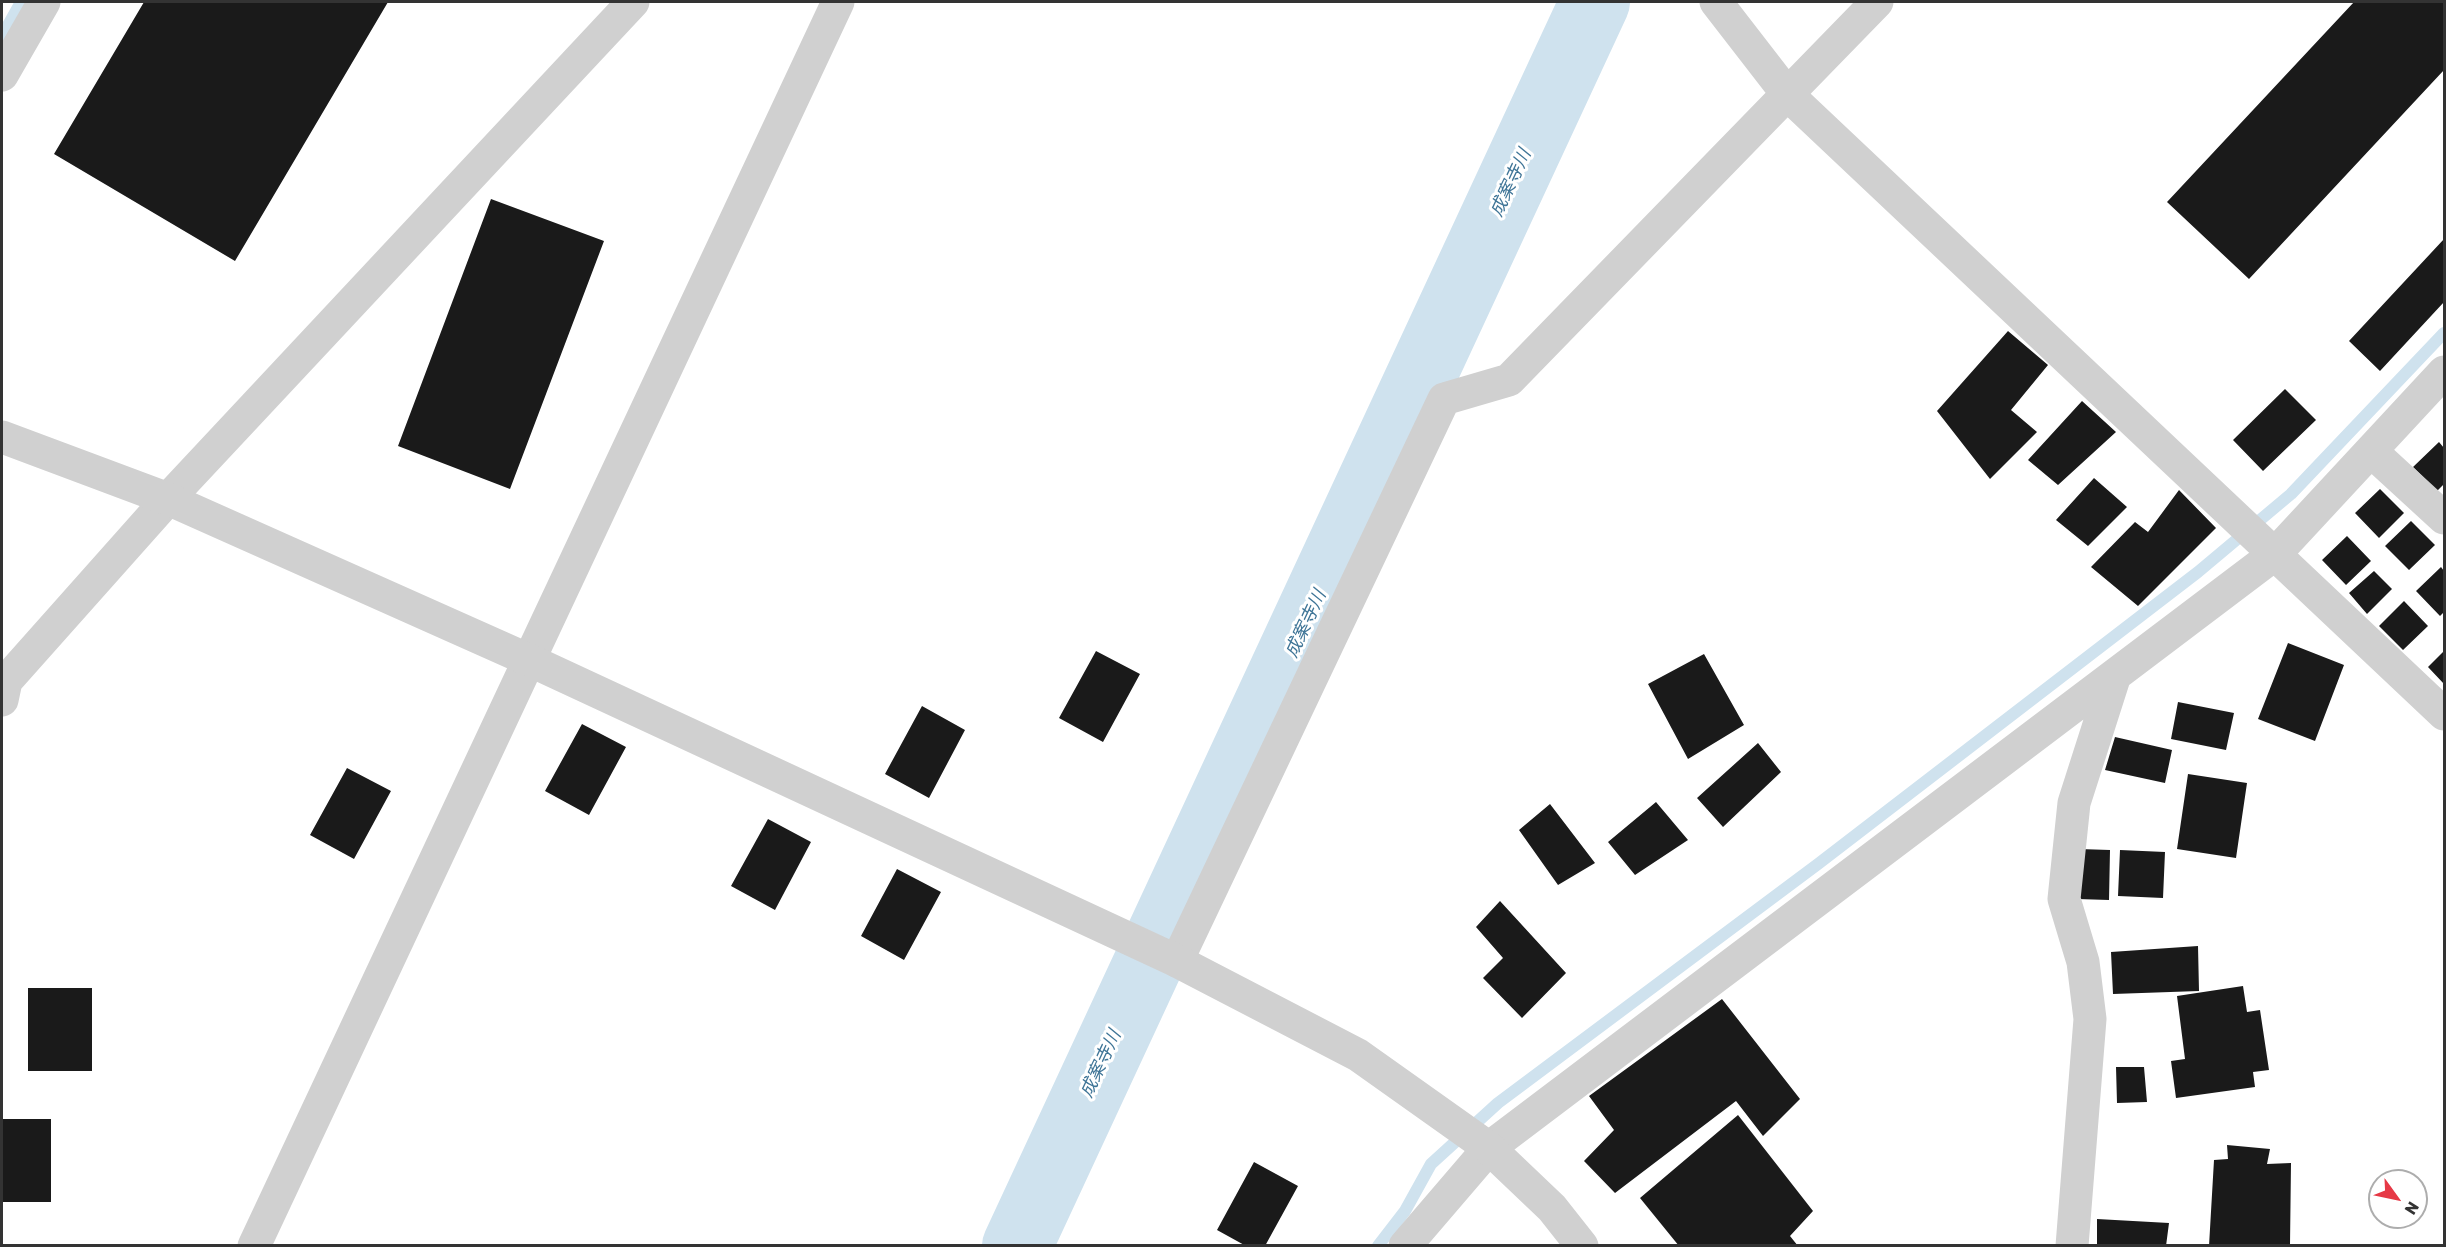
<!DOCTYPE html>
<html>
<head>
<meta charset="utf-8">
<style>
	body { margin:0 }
	#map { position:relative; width:2446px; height:1247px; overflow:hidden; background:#fff; font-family:Rubik,sans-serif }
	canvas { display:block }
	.frame { position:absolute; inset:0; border:3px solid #333; pointer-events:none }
	.north { position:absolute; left:2368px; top:1169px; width:60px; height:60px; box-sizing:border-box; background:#fff; border:2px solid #adadad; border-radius:50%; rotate:123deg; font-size:16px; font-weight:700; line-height:24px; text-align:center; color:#333 }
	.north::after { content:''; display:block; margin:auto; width:21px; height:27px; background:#e63946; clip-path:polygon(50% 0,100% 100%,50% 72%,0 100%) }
</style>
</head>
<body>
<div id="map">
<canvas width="2446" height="1247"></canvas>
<div class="frame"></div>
<div class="north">N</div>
</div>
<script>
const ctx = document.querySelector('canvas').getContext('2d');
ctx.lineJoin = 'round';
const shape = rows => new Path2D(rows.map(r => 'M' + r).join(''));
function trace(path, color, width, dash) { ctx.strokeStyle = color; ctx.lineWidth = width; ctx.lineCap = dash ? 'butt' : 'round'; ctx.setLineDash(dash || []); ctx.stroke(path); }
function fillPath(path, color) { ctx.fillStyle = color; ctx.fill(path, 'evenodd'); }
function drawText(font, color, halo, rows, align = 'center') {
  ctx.font = font + ' Rubik,"Noto Sans JP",sans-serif'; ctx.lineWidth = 6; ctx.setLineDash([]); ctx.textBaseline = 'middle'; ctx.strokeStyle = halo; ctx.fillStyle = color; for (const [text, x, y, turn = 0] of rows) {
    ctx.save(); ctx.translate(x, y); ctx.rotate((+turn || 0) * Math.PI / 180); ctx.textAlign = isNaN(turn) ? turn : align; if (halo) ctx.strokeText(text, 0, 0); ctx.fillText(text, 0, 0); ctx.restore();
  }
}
const stream = shape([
	[2,36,21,2],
	[1378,1246,1405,1211,1431,1164,1498,1103,1818,864,2198,572,2291,494,2444,333]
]);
const river = shape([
	[1017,1246,1595,2]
]);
const building = shape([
	[144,2,388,2,235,261,54,154],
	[2354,2,2444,2,2444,70,2249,279,2167,202],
	[491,199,604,241,510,489,398,446],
	[2444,239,2444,302,2380,371,2349,341],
	[2008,331,2048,365,2011,410,2037,432,1990,479,1937,411],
	[2285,389,2316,420,2263,471,2233,440],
	[2082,401,2116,432,2058,485,2028,460],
	[2439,442,2444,448,2444,484,2437,491,2413,467],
	[2094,478,2127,507,2088,546,2056,520],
	[2380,489,2404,513,2379,538,2355,513],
	[2179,490,2216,528,2138,606,2091,567,2135,522,2148,532],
	[2411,521,2435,545,2409,570,2385,546],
	[2347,536,2371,561,2346,585,2322,560],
	[2441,567,2444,571,2444,612,2440,616,2416,591],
	[2374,571,2392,589,2367,614,2349,593],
	[2404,601,2428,626,2403,650,2379,626],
	[2288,643,2344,665,2315,741,2258,719],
	[1096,651,1140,674,1103,742,1059,718],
	[2444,651,2444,684,2428,667],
	[1704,654,1744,725,1688,759,1648,684],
	[2178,702,2234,713,2226,750,2171,739],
	[922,706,965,730,929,798,885,774],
	[582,724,626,747,589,815,545,791],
	[2115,737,2172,750,2165,783,2105,770],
	[1758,743,1781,772,1723,827,1697,798],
	[347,768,391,791,354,859,310,835],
	[2188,774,2247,783,2236,858,2177,849],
	[1656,802,1688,840,1635,875,1608,842],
	[1550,804,1595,863,1558,885,1519,830],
	[768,819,811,842,775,910,731,886],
	[2079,849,2110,850,2109,900,2077,899],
	[2120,850,2165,852,2163,898,2118,896],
	[897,869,941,892,904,960,861,936],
	[1500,901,1566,973,1522,1018,1483,978,1503,958,1476,927],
	[2198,946,2199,991,2113,994,2111,952],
	[2243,986,2247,1012,2260,1010,2269,1070,2253,1072,2255,1087,2176,1098,2171,1061,2185,1059,2177,996],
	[28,988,92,988,92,1071,28,1071],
	[1722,999,1800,1099,1763,1136,1736,1101,1615,1193,1584,1161,1614,1130,1589,1096],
	[2116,1067,2144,1067,2147,1102,2117,1103],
	[1738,1115,1813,1211,1790,1236,1798,1246,1679,1246,1640,1198],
	[2,1119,51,1119,51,1202,2,1202],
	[2227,1145,2270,1149,2267,1164,2291,1163,2290,1245,2209,1246,2214,1160,2228,1159],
	[1254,1162,1298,1186,1265,1246,1246,1246,1217,1230],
	[2097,1219,2169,1223,2166,1246,2097,1246]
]);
const minor = shape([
	[1716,2,1788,95,2444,714],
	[2,75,44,2],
	[2371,451,2444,518],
	[2,700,6,681,168,499,633,2],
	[1177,961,1444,399,1509,380,1877,2],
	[254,1246,838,2],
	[1405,1246,1489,1148,2275,554,2444,372],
	[2072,1246,2090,1019,2083,962,2064,899,2074,803,2115,675]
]);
const tertiary = shape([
	[2,437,168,499,529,660,1177,961,1358,1055,1489,1148,1552,1208,1582,1246]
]);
const waterNames = [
	["成案寺川",1511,183,-65],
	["成案寺川",1306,624,-65],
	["成案寺川",1101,1064,-65]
];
trace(stream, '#cfe2ee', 12);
trace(river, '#cfe2ee', 70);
fillPath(building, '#1a1a1a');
trace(minor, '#d0d0d0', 33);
trace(tertiary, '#d0d0d0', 33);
drawText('italic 18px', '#3f7597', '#fff', waterNames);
</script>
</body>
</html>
